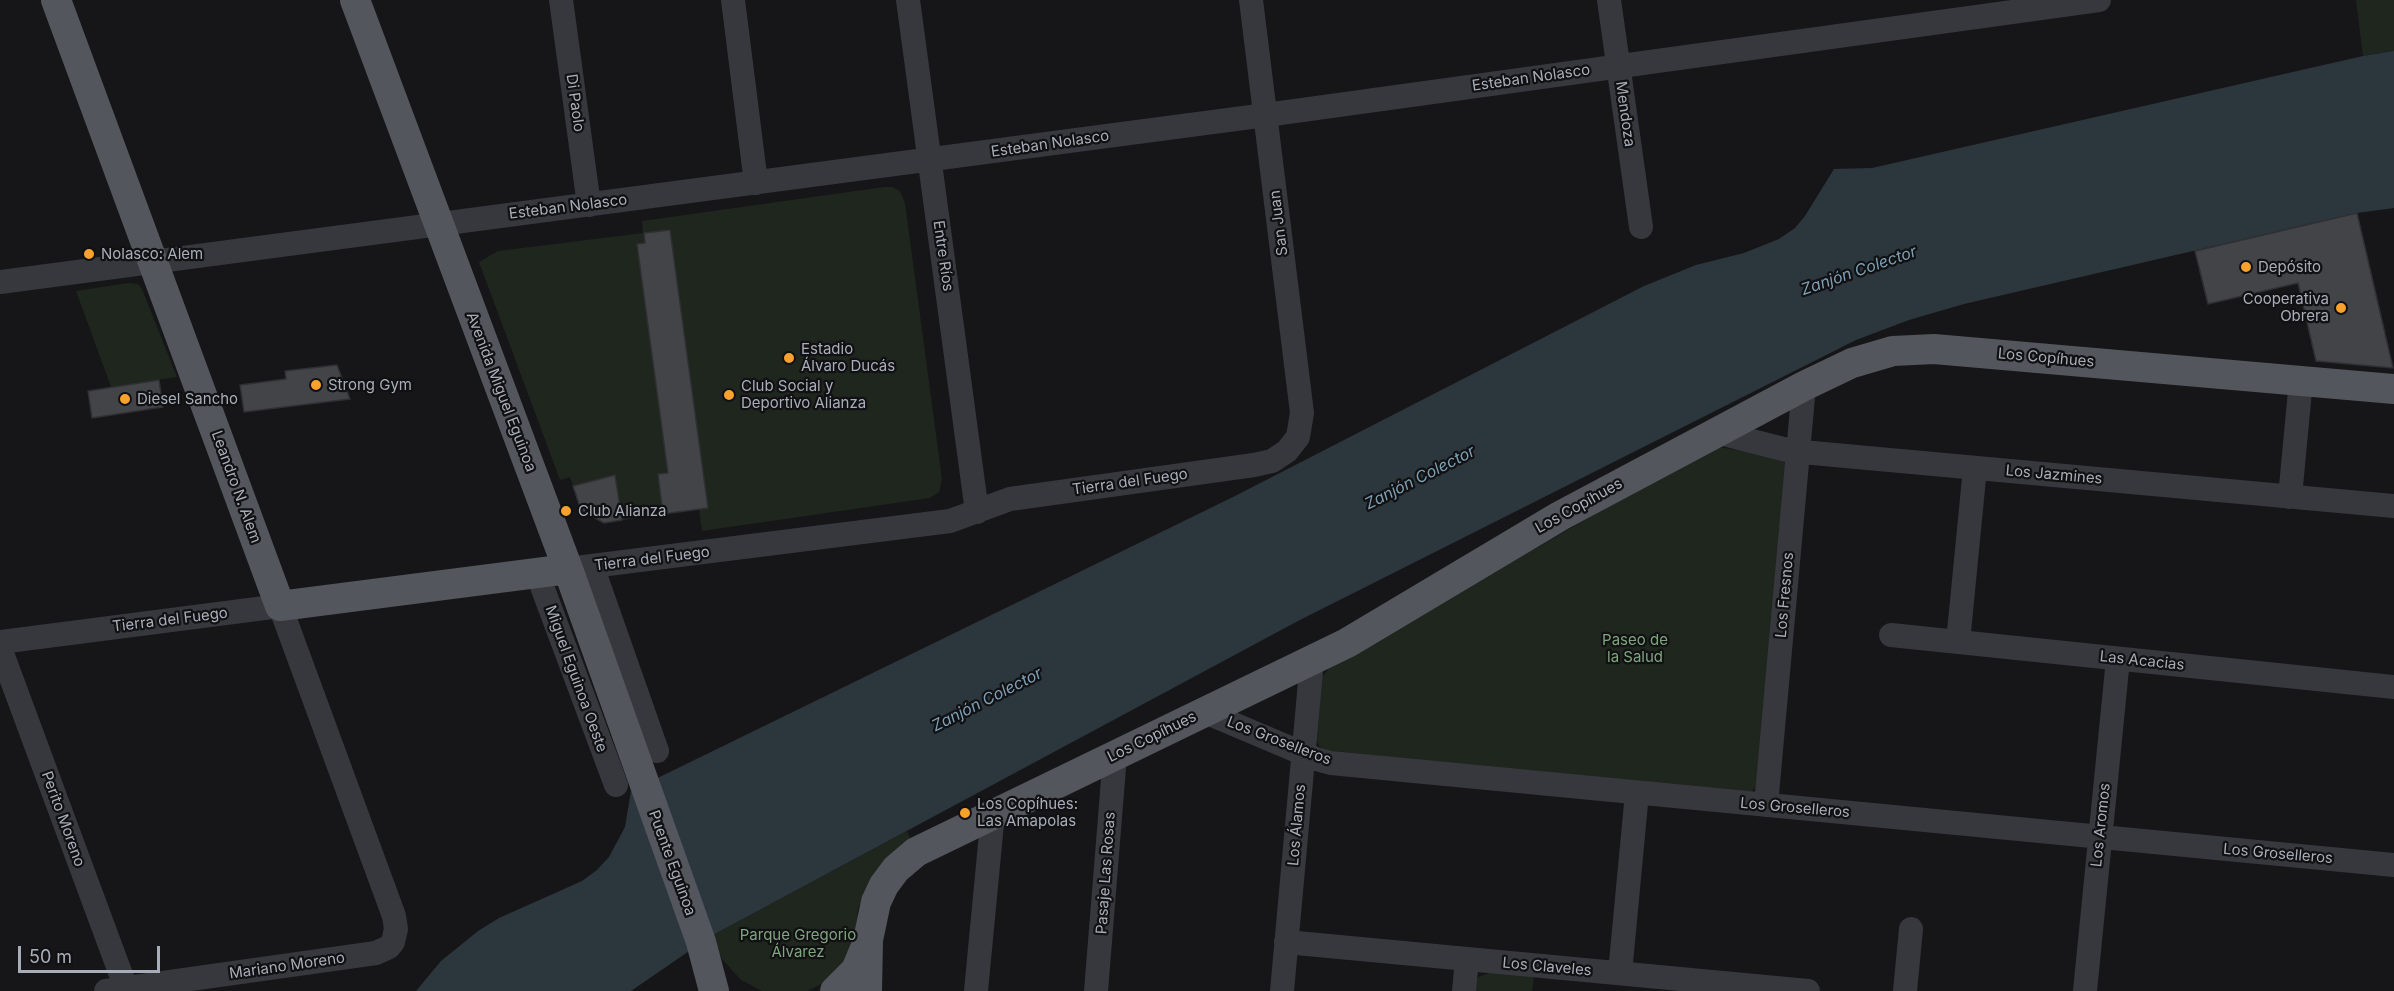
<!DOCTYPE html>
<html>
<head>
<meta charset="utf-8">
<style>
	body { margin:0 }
	#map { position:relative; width:2394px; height:991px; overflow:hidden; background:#161618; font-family:Inter,sans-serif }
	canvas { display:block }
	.scale { position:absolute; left:18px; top:946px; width:142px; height:27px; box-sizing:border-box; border:3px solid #a8aeb9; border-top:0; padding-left:8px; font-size:18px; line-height:21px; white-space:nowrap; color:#a8aeb9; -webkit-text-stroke:4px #111113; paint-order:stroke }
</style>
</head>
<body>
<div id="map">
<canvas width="2394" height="991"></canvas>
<div class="scale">50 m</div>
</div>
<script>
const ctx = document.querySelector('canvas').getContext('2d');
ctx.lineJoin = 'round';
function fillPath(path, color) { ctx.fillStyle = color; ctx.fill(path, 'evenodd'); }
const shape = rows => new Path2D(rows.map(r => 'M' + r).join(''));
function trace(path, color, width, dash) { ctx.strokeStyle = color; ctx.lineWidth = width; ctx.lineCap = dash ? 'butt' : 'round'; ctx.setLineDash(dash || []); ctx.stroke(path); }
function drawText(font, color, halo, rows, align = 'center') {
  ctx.font = font + ' Inter,sans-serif'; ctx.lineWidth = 4.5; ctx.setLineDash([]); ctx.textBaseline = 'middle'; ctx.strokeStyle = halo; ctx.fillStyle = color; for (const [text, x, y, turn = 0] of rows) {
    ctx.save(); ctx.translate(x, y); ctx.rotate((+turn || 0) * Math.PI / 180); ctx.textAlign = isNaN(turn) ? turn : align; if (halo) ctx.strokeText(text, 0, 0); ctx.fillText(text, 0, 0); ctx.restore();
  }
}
const green = shape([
	[2356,0,2394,0,2394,51,2363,56],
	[884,187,892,187,900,191,905,203,942,479,939,492,930,498,702,531,699,509,604,523,581,510,570,477,560,480,479,262,498,251,643,233,642,221],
	[128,283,138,284,142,289,177,377,111,387,76,291],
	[1719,447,1777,457,1786,464,1757,786,1750,793,1740,795,1325,750,1320,747,1317,742,1321,678,1331,666,1705,451],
	[907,831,911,840,864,892,858,909,855,937,849,956,827,981,808,991,762,991,741,980,722,959,711,936],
	[1492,972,1534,977,1532,991,1473,991,1478,977]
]);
const water = shape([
	[2394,51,2394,208,2357,213,1964,304,1909,320,1856,340,1298,621,711,936,631,991,416,991,441,961,478,931,499,918,582,881,597,870,609,857,625,827,631,791,1233,497,1644,286,1696,265,1744,253,1779,239,1795,228,1805,216,1834,169,1872,168,2363,56]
]);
const building = shape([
	[2357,213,2393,368,2316,361,2298,283,2208,304,2195,251,2357,213],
	[670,230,708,508,663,514,658,474,668,473,637,244,645,243,644,233,670,230],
	[337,365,350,399,244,412,240,385,286,379,285,371,337,365],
	[159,380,163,407,92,418,88,391,159,380],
	[615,475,622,520,604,523,581,510,573,486,615,475]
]);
const minor = shape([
	[561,0,589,205],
	[733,0,756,183],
	[908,0,977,512],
	[1609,0,1641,227],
	[0,282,1266,115,2099,0],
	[1716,432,1791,451,2394,506],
	[2290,497,2301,380],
	[592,566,657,751],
	[568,569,950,521,1010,499,1254,465,1272,461,1287,451,1298,437,1302,413,1251,0],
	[537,573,616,785],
	[1891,635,2394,687],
	[0,642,280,606,394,916,396,929,393,942,389,947,376,953,106,991],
	[1958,642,1975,468],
	[0,648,127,991],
	[1205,712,1316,759,1331,763,2394,865],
	[1766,805,1804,386],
	[1286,942,1808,991],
	[1620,973,1637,793],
	[976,991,993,813],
	[1096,991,1115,755],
	[1282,991,1312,660],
	[1464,991,1467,959],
	[1905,991,1911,929],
	[2085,991,2118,659]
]);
const major = shape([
	[56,0,280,606,568,569],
	[355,0,568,569,701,942,714,991],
	[835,991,856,970,866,946],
	[867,991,868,940,876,902,884,885,896,869,916,852,1347,643,1560,516,1804,386,1852,363,1893,351,1934,349,2394,389]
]);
const markers = [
	[89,254,6,"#f8a22e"],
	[2246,267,6,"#f8a22e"],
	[2341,308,6,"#f8a22e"],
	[789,358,6,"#f8a22e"],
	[316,385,6,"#f8a22e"],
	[729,395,6,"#f8a22e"],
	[125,399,6,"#f8a22e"],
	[566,511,6,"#f8a22e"],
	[965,813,6,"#f8a22e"]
];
const streetNames = [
	["Esteban Nolasco",1531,78,-8],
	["Di Paolo",575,103,82],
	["Mendoza",1625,114,82],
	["Esteban Nolasco",1050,144,-8],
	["Esteban Nolasco",568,207,-7],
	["San Juan",1279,223,-97],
	["Entre Ríos",943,256,82],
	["Los Copíhues",2046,358,5],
	["Avenida Miguel Eguinoa",501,392,69],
	["Los Jazmines",2054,475,5],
	["Tierra del Fuego",1130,482,-8],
	["Leandro N. Alem",236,487,70],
	["Los Copíhues",1579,506,-29],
	["Tierra del Fuego",652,559,-7],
	["Los Fresnos",1785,595,-85],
	["Tierra del Fuego",170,620,-7],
	["Las Acacias",2142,661,6],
	["Miguel Eguinoa Oeste",576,679,70],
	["Los Copíhues",1152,737,-26],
	["Los Groselleros",1279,741,21],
	["Los Groselleros",1795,808,5],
	["Perito Moreno",63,819,70],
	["Los Álamos",1297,825,-85],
	["Los Aromos",2101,825,-84],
	["Los Groselleros",2278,854,5],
	["Puente Eguinoa",672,863,70],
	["Pasaje Las Rosas",1106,873,-86],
	["Mariano Moreno",287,966,-8],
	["Los Claveles",1547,967,5]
];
const poiNames = [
	["Nolasco: Alem",101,254],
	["Depósito",2258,267],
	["Cooperativa",2329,299,"right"],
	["Obrera",2329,316,"right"],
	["Estadio",801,349],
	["Álvaro Ducás",801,366],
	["Strong Gym",328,385],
	["Club Social y",741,386],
	["Deportivo Alianza",741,403],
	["Diesel Sancho",137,399],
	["Club Alianza",578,511],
	["Los Copíhues:",977,804],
	["Las Amapolas",977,821]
];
const parkNames = [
	["Paseo de",1635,640],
	["la Salud",1635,657],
	["Parque Gregorio",798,935],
	["Álvarez",798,952]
];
const waterNames = [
	["Zanjón Colector",1859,271,-19],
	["Zanjón Colector",1420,478,-27],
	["Zanjón Colector",987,700,-27]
];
fillPath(green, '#1e261e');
fillPath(water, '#2c373d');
fillPath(building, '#424448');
trace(building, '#303034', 1.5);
trace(minor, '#37383d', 24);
trace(major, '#53565c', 30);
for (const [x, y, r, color] of markers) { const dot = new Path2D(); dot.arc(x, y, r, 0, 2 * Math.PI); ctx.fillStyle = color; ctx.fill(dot); trace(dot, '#111113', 2); }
drawText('15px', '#a8aeb9', '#111113', streetNames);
drawText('15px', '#a8aeb9', '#111113', poiNames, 'left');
drawText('15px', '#7fa47e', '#111113', parkNames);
drawText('italic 16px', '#7da0b5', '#111113', waterNames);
</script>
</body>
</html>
